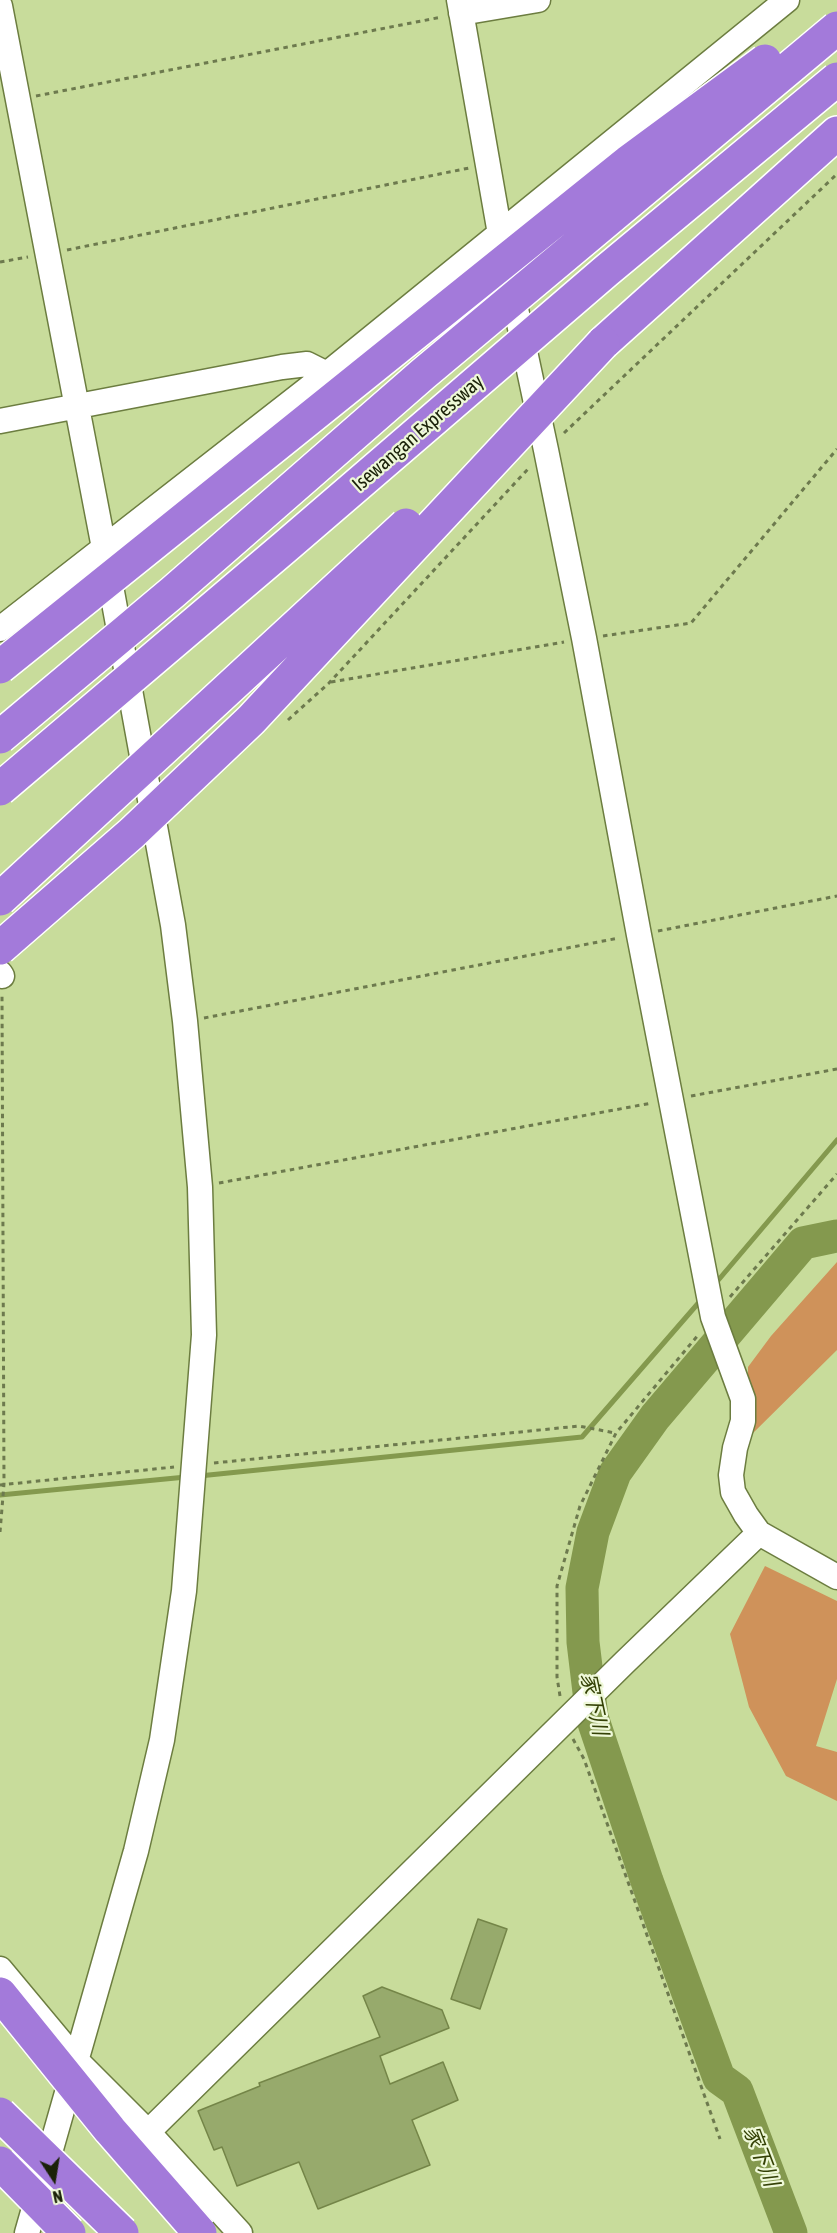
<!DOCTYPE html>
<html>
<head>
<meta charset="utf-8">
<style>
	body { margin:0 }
	#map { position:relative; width:837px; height:2233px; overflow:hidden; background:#c8dc9b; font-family:"Asap Condensed",sans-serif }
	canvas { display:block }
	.north { position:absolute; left:24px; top:2149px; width:60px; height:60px; -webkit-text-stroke:4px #eef8d8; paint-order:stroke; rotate:168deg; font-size:16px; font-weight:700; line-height:24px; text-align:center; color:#1b2209 }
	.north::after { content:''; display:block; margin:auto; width:21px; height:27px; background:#1b2209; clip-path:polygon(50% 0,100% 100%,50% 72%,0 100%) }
</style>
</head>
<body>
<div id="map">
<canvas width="837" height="2233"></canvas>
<div class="north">N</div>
</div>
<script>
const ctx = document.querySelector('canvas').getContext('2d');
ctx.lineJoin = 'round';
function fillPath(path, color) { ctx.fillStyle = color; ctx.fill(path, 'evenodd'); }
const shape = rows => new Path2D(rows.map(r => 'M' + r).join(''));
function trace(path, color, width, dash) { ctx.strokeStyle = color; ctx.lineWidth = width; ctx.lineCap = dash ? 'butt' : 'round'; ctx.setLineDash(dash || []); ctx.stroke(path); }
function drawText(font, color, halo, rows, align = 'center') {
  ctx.font = font + ' "Asap Condensed","Noto Sans JP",sans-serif'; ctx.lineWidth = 4.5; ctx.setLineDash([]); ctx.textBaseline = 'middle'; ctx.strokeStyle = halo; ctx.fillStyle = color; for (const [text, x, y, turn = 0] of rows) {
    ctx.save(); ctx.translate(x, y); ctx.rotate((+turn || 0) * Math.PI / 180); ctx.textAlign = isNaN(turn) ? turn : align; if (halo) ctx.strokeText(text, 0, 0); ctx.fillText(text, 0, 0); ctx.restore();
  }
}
const forest = shape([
	[837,1262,837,1350,748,1438,748,1367,771,1336],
	[765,1566,837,1601,837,1679,816,1746,837,1752,837,1801,786,1776,749,1707,730,1634]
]);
const stream = shape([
	[715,1284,837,1140],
	[199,1476,582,1437,701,1300],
	[0,1495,186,1477]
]);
const river = shape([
	[791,2233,737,2091,719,2078,647,1881,592,1717,583,1642,582,1588,593,1532,615,1473,655,1417,803,1243,837,1236]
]);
const building = shape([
	[478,1919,507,1929,480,2009,451,1999,478,1919],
	[382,1987,442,2010,449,2028,380,2056,390,2084,443,2062,458,2100,412,2120,430,2165,318,2209,299,2162,237,2186,222,2147,214,2150,198,2111,260,2086,259,2083,380,2037,363,1996,382,1987]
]);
const path = shape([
	[36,96,442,17],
	[67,250,469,168],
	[0,262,28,257],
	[564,433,837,174],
	[603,636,691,623,837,449],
	[331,682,564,642],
	[288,720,329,683,528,469],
	[658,931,837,896],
	[204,1018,619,938],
	[691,1096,837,1069],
	[219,1183,652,1103],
	[730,1297,837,1174],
	[214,1463,579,1426,615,1433],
	[0,1485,174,1467],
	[0,1532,4,1484,2,996],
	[560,1696,557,1677,557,1586,580,1506,616,1433,699,1334],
	[573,1739,584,1759,720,2139]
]);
const minor = shape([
	[459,0,500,234,546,450,584,638,639,935,713,1317,743,1399,743,1421,735,1448,731,1475,733,1492,746,1515,759,1533,837,1577],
	[0,6,104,548,173,925,185,1021,200,1187,204,1335,184,1591,162,1740,136,1851,27,2233],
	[461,13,538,0],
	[0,421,282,367,307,364,327,374],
	[0,629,327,374,787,0],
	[0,973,2,976],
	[0,1969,75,2059,148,2132,240,2233],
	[148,2132,625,1662,759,1533]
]);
const highway = shape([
	[603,343,837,133]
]);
const highwayBridge = shape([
	[0,667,628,162,765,61],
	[0,737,173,592,423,374,837,28],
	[0,789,285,547,606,271,837,79],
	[0,899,406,525],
	[0,948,132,833,251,720,603,343],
	[0,1994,110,2130,200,2233],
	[0,2114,122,2233],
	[0,2163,69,2233]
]);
const streetNames = [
	["Isewangan Expressway",418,433,-41]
];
const waterNames = [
	["家下川",594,1704,78],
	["家下川",761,2156,69]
];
fillPath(forest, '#cf925a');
trace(stream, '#84994e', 5);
trace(river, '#84994e', 33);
fillPath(building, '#97aa6c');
trace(building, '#748548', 1.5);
trace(minor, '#6c7d40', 27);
trace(highway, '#fff', 36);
trace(path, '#6d7a4e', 3, [4.5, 4.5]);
trace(minor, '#fff', 24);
trace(highway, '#a37ada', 33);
trace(highwayBridge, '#fff', 36, []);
trace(highwayBridge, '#a37ada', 33);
drawText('20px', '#1b2209', '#eef8d8', streetNames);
drawText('italic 21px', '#344106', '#eef8d8', waterNames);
</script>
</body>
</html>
